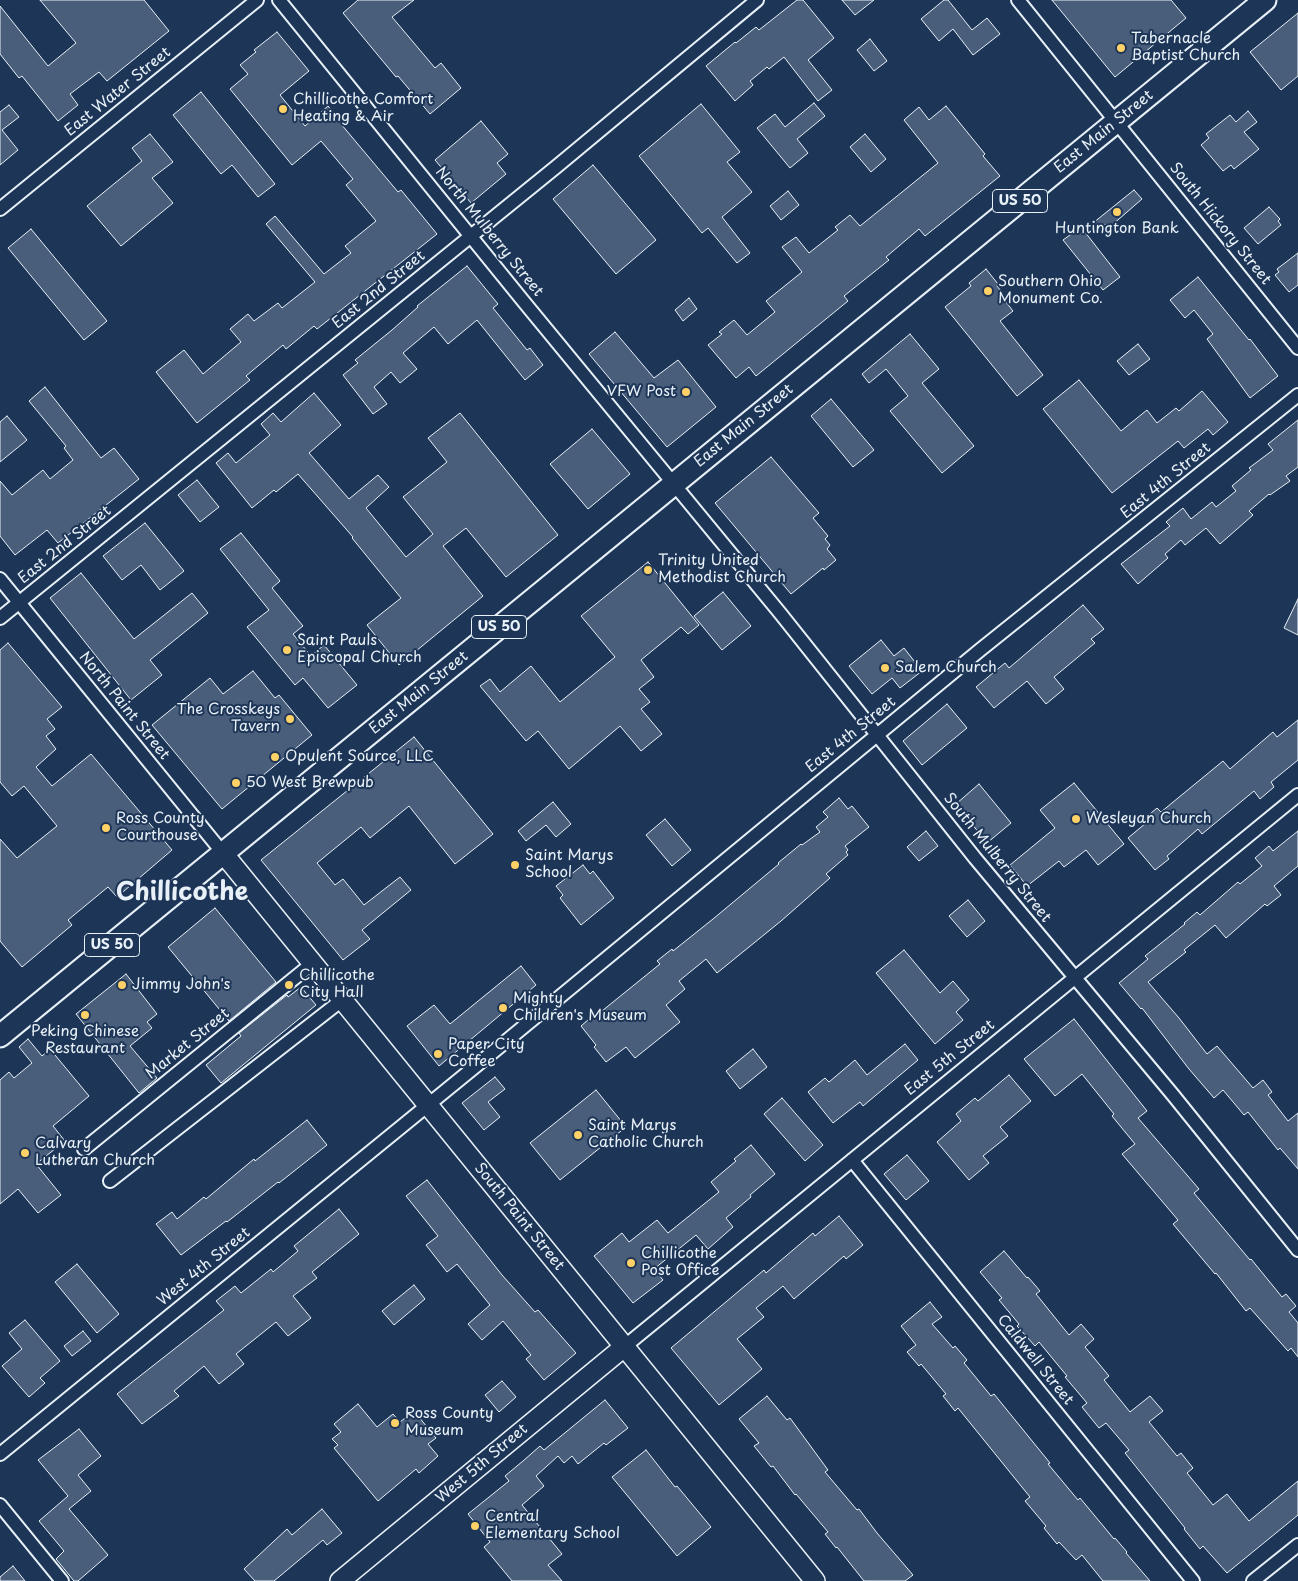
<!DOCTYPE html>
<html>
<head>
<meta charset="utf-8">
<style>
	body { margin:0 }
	canvas { display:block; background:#1d3557 }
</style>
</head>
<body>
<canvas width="1298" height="1581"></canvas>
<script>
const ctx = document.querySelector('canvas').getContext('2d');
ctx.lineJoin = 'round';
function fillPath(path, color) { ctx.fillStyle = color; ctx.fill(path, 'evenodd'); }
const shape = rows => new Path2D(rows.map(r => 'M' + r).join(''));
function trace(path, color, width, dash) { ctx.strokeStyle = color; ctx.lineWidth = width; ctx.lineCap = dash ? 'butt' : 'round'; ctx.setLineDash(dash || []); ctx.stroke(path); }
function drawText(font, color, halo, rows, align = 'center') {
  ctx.font = font + ' "Playpen Sans",sans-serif'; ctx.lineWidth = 4; ctx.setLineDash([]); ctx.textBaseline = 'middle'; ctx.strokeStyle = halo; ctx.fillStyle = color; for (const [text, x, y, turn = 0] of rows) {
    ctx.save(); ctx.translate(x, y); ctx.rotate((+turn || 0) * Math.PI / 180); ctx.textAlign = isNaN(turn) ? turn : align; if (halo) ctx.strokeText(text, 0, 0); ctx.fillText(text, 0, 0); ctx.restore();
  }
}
const building = shape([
	[40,0,144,0,169,31,107,81,99,72,70,94,78,105,58,121,22,76,19,78,0,54,0,6,48,66,76,43,40,0],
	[358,0,414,0,392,17,435,68,441,63,461,88,430,114,398,76,396,77,343,13,358,0],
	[797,0,803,0,834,38,808,60,832,90,818,101,784,57,769,69,767,67,750,81,753,85,735,101,706,66,735,42,736,43,756,27,759,30,797,0],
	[842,0,874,0,855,15,842,0],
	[944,0,948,0,972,30,987,18,1000,34,973,55,953,29,939,41,921,19,944,0],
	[1052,0,1171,0,1186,18,1115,77,1052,0],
	[1298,13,1298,76,1281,90,1250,52,1298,13],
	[277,32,309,71,280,95,305,126,328,106,342,123,341,124,398,192,401,190,437,234,317,329,314,326,286,349,283,345,246,376,250,380,197,423,156,372,184,350,203,374,241,342,230,329,248,314,254,321,278,303,282,308,315,282,266,224,275,216,324,274,351,253,345,246,376,221,346,185,353,179,321,141,292,165,230,89,248,74,240,65,256,52,254,50,277,32],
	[870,39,887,61,874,71,857,50,870,39],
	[201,92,275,184,258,197,232,165,221,174,173,115,201,92],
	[814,103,825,116,797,139,808,153,790,168,757,128,775,114,785,127,814,103],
	[701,104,740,152,727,162,752,192,722,217,750,253,737,263,708,228,702,233,639,156,701,104],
	[9,105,19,117,2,130,18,150,0,165,0,112,9,105],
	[946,106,985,154,983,156,1000,176,925,236,919,229,886,257,889,260,844,296,848,301,756,376,749,367,736,378,708,345,722,334,719,332,734,320,747,335,775,312,766,301,802,272,782,247,796,237,809,253,838,230,835,227,850,215,860,226,938,163,904,120,919,107,929,120,946,106],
	[1248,111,1257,122,1244,132,1259,149,1234,169,1231,165,1223,171,1201,145,1209,138,1206,134,1230,115,1236,122,1248,111],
	[481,121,508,154,497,163,506,174,471,203,435,160,481,121],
	[150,134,173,162,152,178,173,203,121,246,87,206,142,161,132,148,150,134],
	[865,134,886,159,871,172,850,147,865,134],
	[593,165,656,240,616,274,553,199,593,165],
	[1134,190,1142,199,1111,226,1093,223,1134,190],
	[788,191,799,205,781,220,770,206,788,191],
	[1269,207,1280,219,1278,221,1281,225,1258,244,1244,228,1269,207],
	[1081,227,1120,277,1103,290,1063,240,1081,227],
	[31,229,107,321,84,340,8,248,31,229],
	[1298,253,1298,285,1289,292,1275,275,1279,272,1277,269,1298,253],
	[467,266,498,304,493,308,527,350,530,348,543,365,525,380,477,320,448,344,434,327,403,353,417,369,400,383,391,372,374,387,387,404,373,414,343,375,358,363,355,360,392,330,418,307,417,306,467,266],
	[986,269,998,284,997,286,1004,295,1002,297,1013,311,1000,321,1043,375,1017,396,945,307,971,286,969,283,986,269],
	[1198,277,1249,340,1250,339,1278,376,1250,398,1207,339,1213,334,1194,310,1185,318,1170,300,1198,277],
	[689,298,697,309,683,321,675,310,689,298],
	[615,332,654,378,678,360,716,407,667,447,589,354,615,332],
	[910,334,939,369,922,383,974,446,942,473,890,411,908,396,886,369,869,383,862,374,910,334],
	[1138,344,1150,359,1129,375,1117,361,1138,344],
	[1079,380,1121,431,1147,410,1157,423,1176,408,1179,411,1202,391,1228,422,1213,435,1208,429,1184,448,1178,441,1112,493,1043,409,1079,380],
	[45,387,101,458,114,448,139,479,58,543,47,530,15,555,0,536,0,481,12,495,43,470,50,479,73,460,64,448,66,446,29,401,45,387],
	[314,393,341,425,309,453,349,499,378,475,389,487,366,508,406,557,433,534,403,497,447,462,428,438,460,413,558,535,506,577,466,528,443,546,483,596,399,665,367,625,401,598,352,538,353,537,298,474,276,492,274,490,252,508,216,463,228,453,236,463,270,435,261,424,273,413,281,422,314,393],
	[831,399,874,450,853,467,811,416,831,399],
	[7,416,27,440,0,462,0,422,7,416],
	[1298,420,1298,467,1286,476,1290,481,1270,495,1269,494,1249,511,1253,515,1220,544,1206,528,1185,545,1181,540,1165,554,1168,558,1138,584,1121,564,1170,526,1166,522,1183,508,1191,519,1212,502,1216,507,1236,491,1232,486,1251,470,1249,468,1273,450,1268,444,1298,420],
	[592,429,630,474,588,509,550,464,592,429],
	[771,457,819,513,813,518,828,536,825,539,830,545,827,549,836,560,824,570,823,568,791,594,715,503,771,457],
	[197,480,219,507,200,522,178,495,197,480],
	[145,523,184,571,160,590,141,565,122,580,103,556,145,523],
	[241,533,280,581,272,588,303,626,293,634,311,656,324,645,357,685,328,708,303,678,295,685,247,627,269,610,220,549,241,533],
	[648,562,699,625,688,634,681,627,641,660,654,677,639,689,650,702,641,709,662,734,641,751,620,726,569,769,538,731,526,741,480,686,490,679,500,692,531,666,560,702,615,657,581,616,648,562],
	[81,573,134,639,192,593,208,613,150,660,162,675,131,700,50,598,81,573],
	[723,592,751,626,722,650,694,616,723,592],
	[1298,599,1298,635,1284,628,1298,599],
	[1083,605,1104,629,1091,639,1095,643,1054,677,1064,689,1046,704,1027,681,994,708,976,687,1005,663,1009,668,1083,605],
	[881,640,894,656,904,648,922,671,900,688,892,678,872,694,849,666,881,640],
	[8,643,62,707,47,719,55,729,46,736,56,749,36,767,52,786,91,754,172,850,117,897,108,887,68,920,72,925,22,967,0,941,0,839,17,858,57,826,24,786,12,796,0,782,0,650,8,643],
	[253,671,275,698,279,695,312,735,222,809,152,725,210,678,223,694,253,671],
	[947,704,967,728,922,765,903,741,947,704],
	[1298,720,1298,760,1271,782,1274,787,1260,799,1254,791,1202,834,1198,829,1167,856,1169,859,1155,870,1128,838,1146,823,1143,820,1157,808,1161,812,1223,761,1230,769,1273,732,1277,737,1298,720],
	[414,737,493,834,455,864,409,806,370,838,361,827,317,863,335,885,343,879,364,905,400,877,411,890,362,930,370,939,343,960,261,860,414,737],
	[1074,783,1124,844,1098,865,1086,850,1064,867,1059,861,1027,886,1010,865,1055,828,1040,810,1074,783],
	[979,784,1011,823,987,843,956,804,979,784],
	[839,798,848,809,852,806,869,827,845,846,848,850,846,852,848,855,826,874,830,878,781,921,717,973,706,959,679,981,685,989,666,1005,680,1022,635,1058,626,1047,606,1062,594,1047,596,1045,581,1026,596,1013,597,1015,660,964,657,961,672,949,673,951,713,919,779,864,778,863,801,844,802,845,820,832,816,827,828,817,823,812,839,798],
	[553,802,571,824,556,837,546,825,526,841,518,831,553,802],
	[665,819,691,850,672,866,646,835,665,819],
	[926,831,938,846,919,861,907,847,926,831],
	[1298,831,1298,866,1274,886,1281,895,1267,906,1265,904,1226,938,1215,925,1184,950,1186,952,1148,982,1179,1018,1207,1054,1217,1046,1253,1088,1263,1080,1272,1092,1268,1095,1288,1121,1298,1113,1298,1169,1280,1148,1278,1150,1248,1112,1244,1115,1223,1090,1214,1098,1189,1069,1142,1008,1141,1009,1119,983,1148,959,1145,956,1185,924,1184,923,1197,912,1200,915,1238,882,1240,884,1262,866,1255,858,1269,846,1273,851,1298,831],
	[583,865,590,874,593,871,614,898,581,925,560,898,563,895,556,886,583,865],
	[968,900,985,921,967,937,949,916,968,900],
	[215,908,276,982,229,1021,168,947,215,908],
	[904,950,940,993,953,981,969,1000,956,1012,963,1020,935,1044,876,973,904,950],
	[521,966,536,985,439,1066,407,1026,434,1005,450,1024,521,966],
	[126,974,157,1014,147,1022,152,1028,130,1046,157,1078,139,1093,76,1014,126,974],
	[301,987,316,1005,221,1083,206,1065,241,1036,239,1033,287,995,288,997,301,987],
	[1074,1019,1147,1111,1138,1118,1199,1189,1194,1193,1250,1260,1251,1259,1282,1297,1286,1294,1296,1306,1289,1312,1298,1323,1298,1357,1291,1348,1288,1351,1250,1308,1246,1311,1216,1273,1215,1274,1173,1224,1178,1220,1122,1154,1135,1144,1112,1116,1114,1114,1082,1074,1055,1096,1024,1059,1074,1019],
	[28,1039,42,1056,50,1049,89,1096,53,1126,65,1141,36,1164,61,1195,38,1213,18,1189,0,1204,0,1080,9,1072,14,1078,32,1063,19,1047,28,1039],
	[905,1044,918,1060,863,1106,860,1102,833,1123,808,1092,825,1078,829,1082,855,1060,867,1075,905,1044],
	[753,1049,767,1067,740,1089,726,1071,753,1049],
	[1009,1075,1031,1101,1000,1127,1008,1136,983,1156,989,1163,969,1180,937,1142,961,1121,956,1114,975,1098,978,1101,1009,1075],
	[495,1077,505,1089,488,1102,500,1117,484,1130,462,1103,495,1077],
	[596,1090,626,1127,560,1180,530,1143,596,1090],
	[782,1098,823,1145,805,1161,764,1114,782,1098],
	[307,1120,327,1145,279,1183,278,1182,227,1222,226,1221,181,1255,156,1224,172,1212,177,1219,204,1197,206,1199,254,1159,255,1161,307,1120],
	[751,1145,775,1174,750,1195,751,1197,726,1218,733,1227,708,1249,696,1235,654,1269,663,1280,633,1303,594,1256,622,1233,629,1242,657,1220,668,1233,719,1192,711,1182,736,1161,734,1159,751,1145],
	[907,1155,929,1181,906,1200,884,1174,907,1155],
	[427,1180,502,1275,535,1312,538,1310,576,1353,544,1380,526,1359,531,1355,503,1321,482,1340,468,1324,490,1305,457,1264,447,1272,426,1245,438,1236,406,1196,427,1180],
	[339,1209,359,1234,312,1272,317,1278,293,1296,311,1318,288,1336,276,1322,236,1354,244,1364,219,1384,204,1366,174,1391,179,1396,142,1424,117,1394,224,1310,216,1301,235,1286,241,1293,271,1269,273,1272,298,1251,294,1246,339,1209],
	[839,1216,863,1245,846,1259,844,1256,794,1299,783,1286,756,1308,764,1317,737,1339,762,1369,719,1405,671,1348,764,1270,766,1273,813,1233,815,1236,839,1216],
	[1004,1251,1027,1278,1028,1277,1040,1291,1036,1294,1069,1335,1081,1324,1094,1339,1085,1347,1109,1376,1104,1380,1130,1412,1150,1396,1163,1411,1149,1422,1177,1456,1181,1453,1193,1468,1187,1473,1213,1505,1227,1494,1249,1521,1298,1481,1298,1515,1227,1573,1203,1546,1200,1549,1184,1529,1185,1528,1125,1453,1129,1450,1106,1423,1099,1428,1082,1407,1087,1403,1065,1377,1067,1376,1039,1342,1035,1346,1017,1326,1019,1324,999,1300,1002,1298,980,1272,1004,1251],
	[77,1264,119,1314,97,1333,55,1282,77,1264],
	[414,1285,425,1299,394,1325,382,1311,414,1285],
	[930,1302,942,1317,932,1324,953,1348,955,1346,967,1360,964,1363,991,1396,994,1394,1050,1463,1048,1464,1078,1500,1080,1498,1114,1539,1115,1538,1127,1552,1126,1553,1150,1581,1103,1581,1082,1555,1076,1560,1059,1542,1057,1544,1044,1528,1046,1526,1025,1501,1030,1497,958,1408,955,1411,943,1396,946,1394,921,1364,919,1366,907,1352,916,1345,901,1326,930,1302],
	[25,1320,60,1361,40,1378,45,1383,29,1397,2,1366,22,1349,9,1333,25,1320],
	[83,1331,91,1341,72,1356,64,1346,83,1331],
	[502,1381,516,1397,499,1412,485,1395,502,1381],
	[767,1396,787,1420,790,1418,828,1470,825,1472,857,1510,859,1509,877,1533,913,1575,905,1581,864,1581,837,1547,836,1548,825,1534,828,1532,796,1494,795,1495,773,1466,771,1467,754,1446,759,1443,739,1419,767,1396],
	[605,1400,628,1428,606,1445,604,1443,578,1464,572,1456,564,1463,558,1456,536,1476,544,1486,522,1505,562,1554,548,1565,562,1581,512,1581,484,1547,490,1542,468,1514,509,1481,505,1476,523,1461,540,1446,544,1450,605,1400],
	[358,1404,377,1427,393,1414,400,1422,414,1411,436,1438,428,1444,438,1456,419,1473,416,1469,378,1501,334,1448,338,1445,332,1439,341,1432,334,1424,358,1404],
	[79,1429,101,1456,78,1475,91,1491,69,1509,108,1555,78,1581,74,1581,56,1559,64,1551,39,1521,68,1496,38,1460,79,1429],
	[646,1450,675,1487,677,1486,711,1527,677,1556,612,1477,646,1450],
	[322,1509,342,1533,327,1545,323,1540,274,1581,255,1581,244,1569,287,1529,292,1535,322,1509],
	[13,1566,25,1581,0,1581,0,1577,13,1566]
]);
const street = shape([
	[279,0,524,302,780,613,975,858,1173,1095,1298,1250],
	[1018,0,1298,348],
	[0,209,257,0],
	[0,579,223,853],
	[0,618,556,167,757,0],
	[84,1149,313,963],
	[852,1160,1193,1581],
	[110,1181,342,1000],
	[624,1347,1298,795],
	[0,1454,493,1052,980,650,1298,395],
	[0,1505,62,1581],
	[1253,1581,1298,1545]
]);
const secondary = shape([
	[223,853,815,1581],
	[340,1581,624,1347]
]);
const primary = shape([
	[0,1036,1265,0]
]);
const markers = [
	[1121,48,5,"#ffd166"],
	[283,109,5,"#ffd166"],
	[1117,212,5,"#ffd166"],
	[988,291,5,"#ffd166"],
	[686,392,5,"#ffd166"],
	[648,570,5,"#ffd166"],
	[287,650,5,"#ffd166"],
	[885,668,5,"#ffd166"],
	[290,719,5,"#ffd166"],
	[275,757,5,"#ffd166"],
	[236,783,5,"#ffd166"],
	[1076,819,5,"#ffd166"],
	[106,828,5,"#ffd166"],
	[515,865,5,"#ffd166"],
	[122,985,5,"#ffd166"],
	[289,985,5,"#ffd166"],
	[503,1008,5,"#ffd166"],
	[85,1015,5,"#ffd166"],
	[438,1054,5,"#ffd166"],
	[578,1135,5,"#ffd166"],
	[25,1153,5,"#ffd166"],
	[631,1263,5,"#ffd166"],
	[395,1423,5,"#ffd166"],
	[475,1526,5,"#ffd166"]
];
const shields = [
	[1020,201,55],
	[499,627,55],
	[112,945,55]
];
const shieldNames = [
	["US 50",1020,201],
	["US 50",499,627],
	["US 50",112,945]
];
const poiNames = [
	["Tabernacle",1131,39],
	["Baptist Church",1131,56],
	["Chillicothe Comfort",293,100],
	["Heating & Air",293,117],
	["Huntington Bank",1117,229,"center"],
	["Southern Ohio",998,282],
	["Monument Co.",998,299],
	["VFW Post",676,392,"right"],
	["Trinity United",658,561],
	["Methodist Church",658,578],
	["Saint Pauls",297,641],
	["Episcopal Church",297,658],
	["Salem Church",895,668],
	["The Crosskeys",280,710,"right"],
	["Tavern",280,727,"right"],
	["Opulent Source, LLC",285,757],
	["50 West Brewpub",246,783],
	["Ross County",116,819],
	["Courthouse",116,836],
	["Wesleyan Church",1086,819],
	["Saint Marys",525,856],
	["School",525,873],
	["Chillicothe",299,976],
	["City Hall",299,993],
	["Jimmy John's",132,985],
	["Mighty",513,999],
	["Children's Museum",513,1016],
	["Peking Chinese",85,1032,"center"],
	["Restaurant",85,1049,"center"],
	["Paper City",448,1045],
	["Coffee",448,1062],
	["Saint Marys",588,1126],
	["Catholic Church",588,1143],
	["Calvary",35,1144],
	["Lutheran Church",35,1161],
	["Chillicothe",641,1254],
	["Post Office",641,1271],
	["Ross County",405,1414],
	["Museum",405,1431],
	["Central",485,1517],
	["Elementary School",485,1534]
];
const streetNames = [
	["East Water Street",118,92,-39],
	["East Main Street",1104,132,-39],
	["South Hickory Street",1220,224,51],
	["North Mulberry Street",489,232,51],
	["East 2nd Street",379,290,-39],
	["East Main Street",744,426,-39],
	["East 4th Street",1166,481,-39],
	["East 2nd Street",65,545,-39],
	["East Main Street",419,693,-39],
	["North Paint Street",124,706,51],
	["East 4th Street",851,735,-39],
	["South Mulberry Street",997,858,51],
	["Market Street",188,1044,-39],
	["East 5th Street",950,1058,-39],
	["South Paint Street",519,1217,51],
	["West 4th Street",204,1267,-39],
	["Caldwell Street",1035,1360,51],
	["West 5th Street",482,1464,-40]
];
const townNames = [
	["Chillicothe",182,893]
];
fillPath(building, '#495e7a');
trace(building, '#e8f1f8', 1);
trace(street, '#e8f1f8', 16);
trace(secondary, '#e8f1f8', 22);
trace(primary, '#e8f1f8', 25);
trace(street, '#1d3557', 12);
trace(secondary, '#1d3557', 19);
trace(primary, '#1d3557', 21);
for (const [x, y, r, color] of markers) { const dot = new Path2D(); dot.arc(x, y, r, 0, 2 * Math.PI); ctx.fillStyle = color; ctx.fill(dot); trace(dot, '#1d3557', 2); }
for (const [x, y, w] of shields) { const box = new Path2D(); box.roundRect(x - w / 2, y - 11.5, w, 23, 4); ctx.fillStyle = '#1d3557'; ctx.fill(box); trace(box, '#e8f1f8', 1); }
drawText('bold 14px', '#e8f1f8', null, shieldNames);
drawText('15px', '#e8f1f8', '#1d3557', poiNames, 'left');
drawText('15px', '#e8f1f8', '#1d3557', streetNames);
drawText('bold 25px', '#e8f1f8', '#1d3557', townNames);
</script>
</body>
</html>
